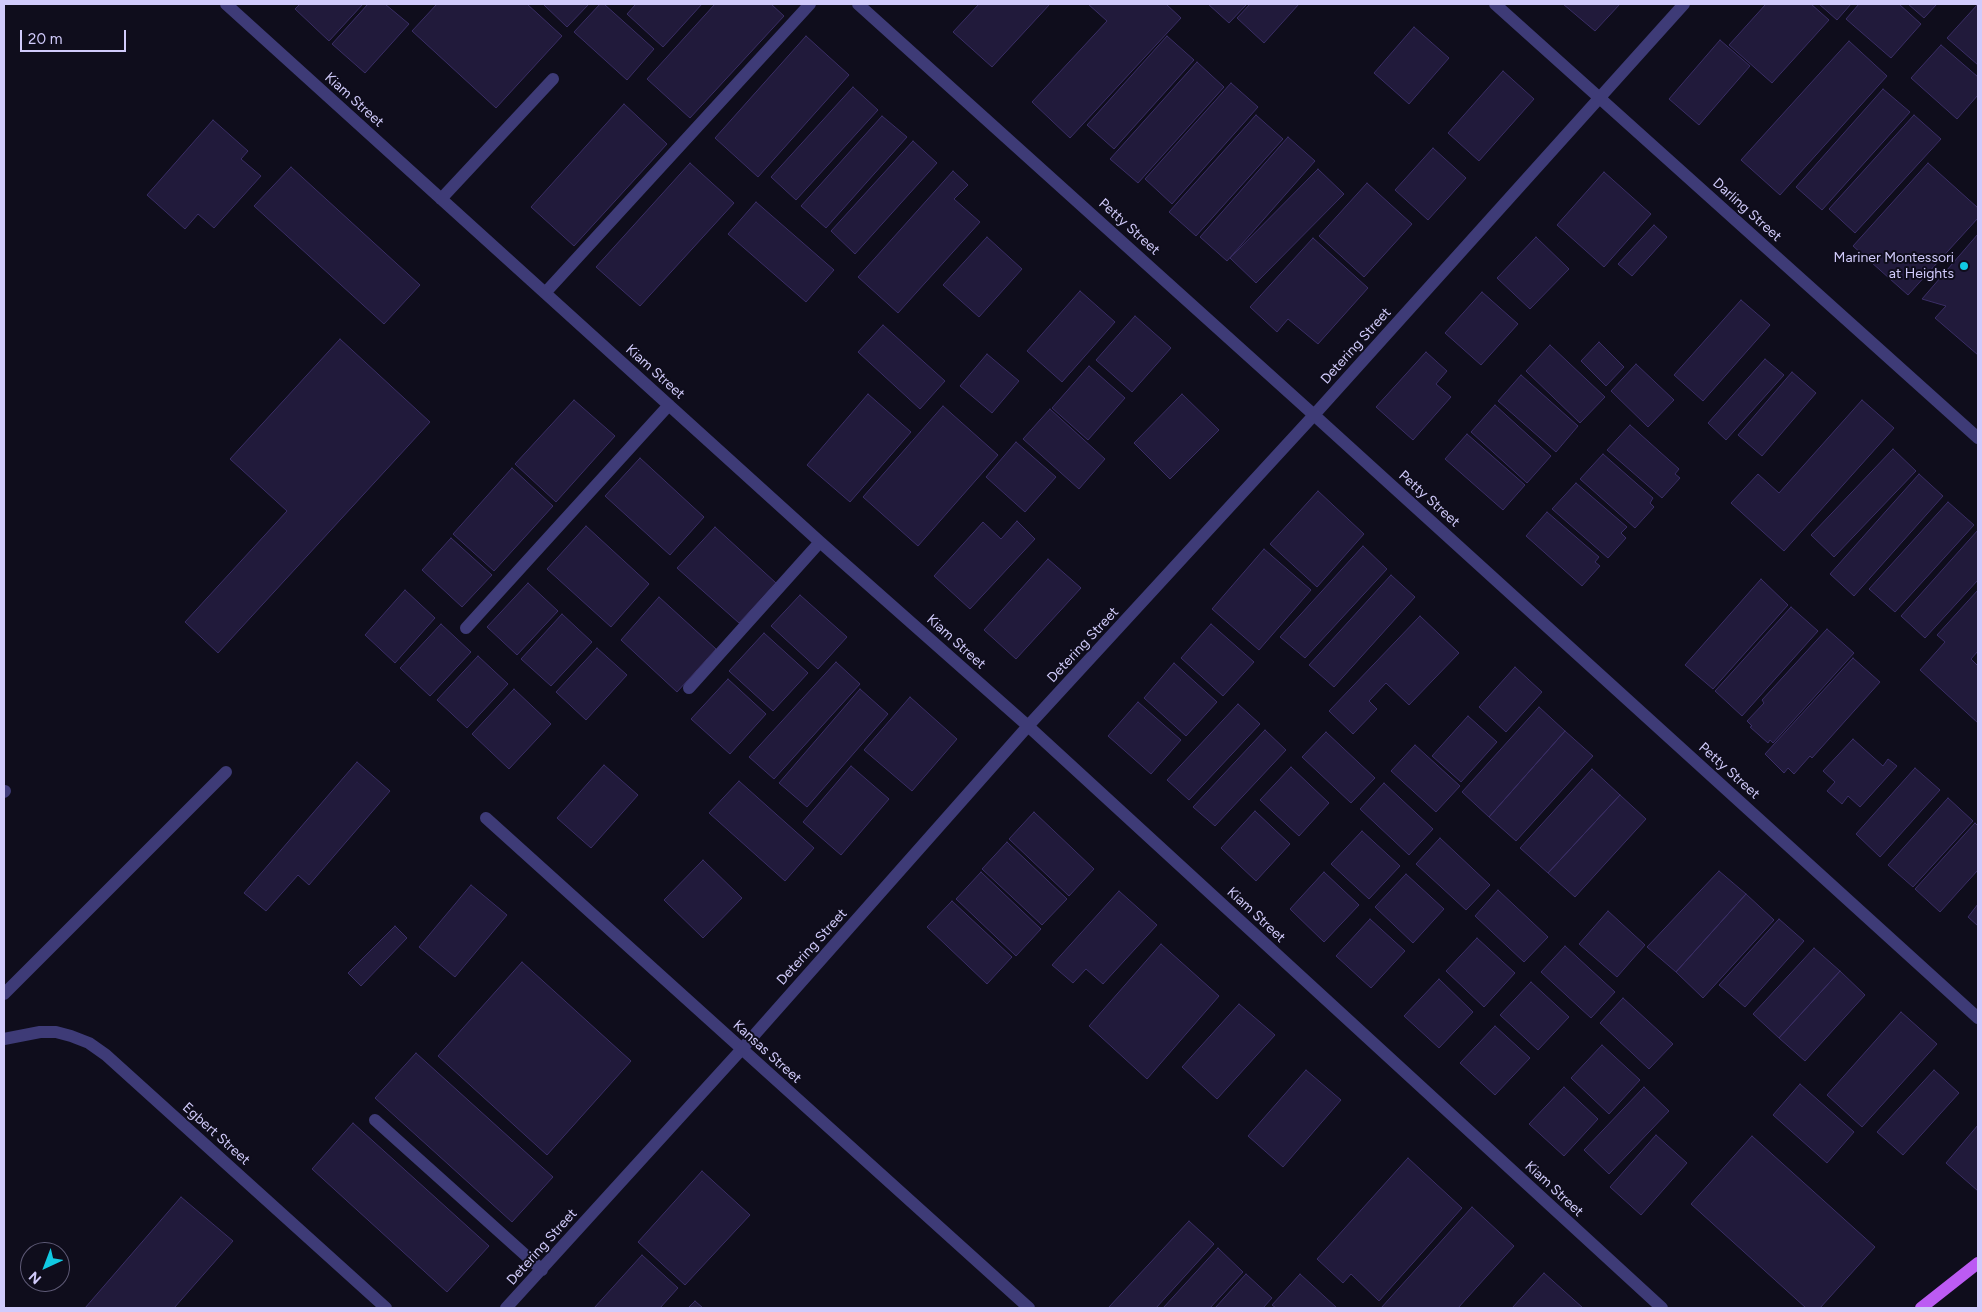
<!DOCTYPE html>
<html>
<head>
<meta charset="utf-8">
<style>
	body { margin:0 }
	#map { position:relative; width:1982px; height:1312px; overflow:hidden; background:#0f0d1c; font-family:Figtree,sans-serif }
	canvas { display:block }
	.frame { position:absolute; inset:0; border:5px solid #d1cbfb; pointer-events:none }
	.north { position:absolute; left:20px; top:1242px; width:50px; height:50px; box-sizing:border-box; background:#0f0d1c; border:1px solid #5d5975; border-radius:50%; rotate:223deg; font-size:14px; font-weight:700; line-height:20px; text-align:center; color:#d1cbfb }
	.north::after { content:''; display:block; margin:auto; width:18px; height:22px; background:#11c9e2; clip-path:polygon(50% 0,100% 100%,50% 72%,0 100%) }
	.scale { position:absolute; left:20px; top:30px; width:106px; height:22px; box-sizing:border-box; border:2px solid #d1cbfb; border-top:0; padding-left:6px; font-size:15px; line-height:18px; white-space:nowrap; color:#d1cbfb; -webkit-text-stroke:4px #0f0d1c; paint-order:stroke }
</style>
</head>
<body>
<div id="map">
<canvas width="1982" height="1312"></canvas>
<div class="frame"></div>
<div class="north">N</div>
<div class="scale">20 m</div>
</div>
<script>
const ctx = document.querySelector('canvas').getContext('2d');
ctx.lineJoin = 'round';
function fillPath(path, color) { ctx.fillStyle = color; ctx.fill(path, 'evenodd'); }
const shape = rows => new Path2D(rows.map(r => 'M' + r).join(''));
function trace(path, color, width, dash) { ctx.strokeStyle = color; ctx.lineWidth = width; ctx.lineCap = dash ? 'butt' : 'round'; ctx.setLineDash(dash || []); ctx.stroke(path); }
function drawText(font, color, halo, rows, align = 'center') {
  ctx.font = font + ' Figtree,sans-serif'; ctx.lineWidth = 4; ctx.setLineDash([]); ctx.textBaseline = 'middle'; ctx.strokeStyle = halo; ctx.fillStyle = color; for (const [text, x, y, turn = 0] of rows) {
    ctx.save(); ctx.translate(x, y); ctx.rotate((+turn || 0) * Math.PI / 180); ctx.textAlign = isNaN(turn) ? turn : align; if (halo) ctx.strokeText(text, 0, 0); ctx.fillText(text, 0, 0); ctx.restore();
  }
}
const building = shape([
	[300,4,363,4,329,41,295,9,300,4],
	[368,4,385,4,409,24,365,73,332,44,368,4],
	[437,4,527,4,562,36,496,108,412,31,437,4],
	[543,4,589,4,567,27,543,4],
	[600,4,604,4,654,49,627,80,574,32,600,4],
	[636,4,702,4,663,47,627,14,636,4],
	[715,4,771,4,784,16,690,118,647,79,715,4],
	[979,4,1050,4,992,67,953,32,979,4],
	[1088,4,1166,4,1181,18,1070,138,1032,102,1107,21,1088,4],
	[1208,4,1247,4,1229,23,1208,4],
	[1250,4,1299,4,1264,43,1237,18,1250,4],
	[1563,4,1620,4,1595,31,1563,4],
	[1766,4,1811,4,1829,20,1772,83,1729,45,1766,4],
	[1819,4,1851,4,1837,20,1819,4],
	[1859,4,1899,4,1921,24,1891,58,1846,19,1859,4],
	[1908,4,1937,4,1924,18,1908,4],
	[1978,4,1978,65,1947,38,1978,4],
	[1414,27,1449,58,1409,104,1374,73,1414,27],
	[806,36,849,75,758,177,715,138,806,36],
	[1167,36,1194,60,1114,149,1087,125,1167,36],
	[1720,40,1750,66,1699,125,1669,99,1720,40],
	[1849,41,1887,76,1780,195,1741,160,1849,41],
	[1941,45,1978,77,1978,95,1957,119,1911,78,1941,45],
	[1197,62,1224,87,1138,183,1110,159,1197,62],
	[1503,71,1534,99,1479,161,1448,133,1503,71],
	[1231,83,1258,107,1172,204,1145,179,1231,83],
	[853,87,878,110,796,200,771,177,853,87],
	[1883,89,1910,112,1822,210,1796,187,1883,89],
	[624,104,667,144,574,246,531,207,624,104],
	[1256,115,1283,139,1196,236,1169,212,1256,115],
	[1914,115,1941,139,1855,233,1829,209,1914,115],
	[882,116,907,137,826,228,801,206,882,116],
	[213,120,248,151,241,159,261,176,214,228,198,214,185,229,147,195,213,120],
	[1288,137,1315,161,1227,261,1200,237,1288,137],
	[913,141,937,163,855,254,831,231,913,141],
	[1433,148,1466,178,1428,220,1395,190,1433,148],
	[690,163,734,203,640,306,596,267,690,163],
	[1928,163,1978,208,1978,218,1908,295,1853,246,1928,163],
	[291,167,420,285,384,324,254,206,291,167],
	[1318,169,1344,194,1256,283,1230,258,1318,169],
	[953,171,968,185,954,199,980,222,898,313,858,277,953,171],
	[1604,172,1651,214,1604,267,1557,225,1604,172],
	[1367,183,1412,224,1364,277,1319,236,1367,183],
	[756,202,834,270,806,302,728,234,756,202],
	[1654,225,1667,237,1632,276,1618,264,1654,225],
	[1978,234,1978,355,1935,318,1946,306,1922,299,1978,234],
	[987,237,1022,269,979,317,943,285,987,237],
	[1536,237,1569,269,1530,309,1497,278,1536,237],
	[1313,238,1368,288,1318,344,1288,319,1277,332,1250,307,1313,238],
	[1080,291,1115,322,1062,382,1027,351,1080,291],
	[1482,292,1518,324,1481,365,1445,333,1482,292],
	[1741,300,1770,325,1703,401,1674,375,1741,300],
	[1135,316,1171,348,1132,392,1096,360,1135,316],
	[883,325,945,381,920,409,858,352,883,325],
	[340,339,430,422,218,653,185,622,287,511,230,459,340,339],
	[1599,342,1624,367,1606,386,1581,361,1599,342],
	[1550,345,1605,397,1580,423,1526,371,1550,345],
	[1426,352,1447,371,1436,384,1451,397,1413,440,1376,407,1426,352],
	[987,354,1019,381,992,413,960,386,987,354],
	[1765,359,1784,375,1726,440,1708,423,1765,359],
	[1636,364,1674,400,1648,427,1611,391,1636,364],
	[1089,366,1125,398,1088,440,1052,408,1089,366],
	[1792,372,1816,393,1762,456,1738,435,1792,372],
	[1521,375,1578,426,1556,452,1498,401,1521,375],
	[868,394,911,432,850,502,807,465,868,394],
	[1182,394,1219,430,1170,479,1134,443,1182,394],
	[574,400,615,436,556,502,515,464,574,400],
	[1862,400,1894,428,1784,551,1731,503,1758,474,1779,493,1862,400],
	[1495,405,1551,456,1527,483,1471,432,1495,405],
	[943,406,998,455,918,546,863,497,943,406],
	[1050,409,1105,459,1079,489,1023,439,1050,409],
	[1630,425,1679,469,1675,474,1680,478,1662,498,1607,450,1630,425],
	[1467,434,1525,485,1503,510,1445,459,1467,434],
	[1016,442,1056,477,1025,512,986,477,1016,442],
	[1893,449,1916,471,1834,557,1811,535,1893,449],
	[1603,454,1653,498,1650,503,1654,507,1635,528,1580,479,1603,454],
	[640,458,704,517,670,555,605,496,640,458],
	[512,468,553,506,494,571,453,534,512,468],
	[1919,474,1943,496,1854,596,1830,574,1919,474],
	[1576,483,1627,527,1621,533,1626,538,1608,558,1552,509,1576,483],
	[1318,491,1364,534,1317,587,1270,544,1318,491],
	[1948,502,1974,525,1895,612,1869,589,1948,502],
	[1547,512,1599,557,1595,562,1600,566,1582,586,1526,536,1547,512],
	[1017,521,1035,539,970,609,934,576,983,522,1001,539,1017,521],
	[586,526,649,584,611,627,547,569,586,526],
	[715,527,776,583,739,623,677,568,715,527],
	[1978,530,1978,580,1925,638,1901,616,1978,530],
	[451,538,492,575,462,607,422,570,451,538],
	[1363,546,1387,569,1305,658,1280,637,1363,546],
	[1264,549,1311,590,1259,650,1212,609,1264,549],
	[1048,559,1081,588,1016,659,984,630,1048,559],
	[1391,575,1415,597,1334,687,1309,665,1391,575],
	[1761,579,1788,605,1713,689,1685,665,1761,579],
	[528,583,558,611,517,655,487,627,528,583],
	[405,590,435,618,395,663,365,635,405,590],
	[1978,590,1978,651,1971,659,1978,666,1978,723,1920,670,1945,642,1937,635,1978,590],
	[800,595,847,637,818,669,771,626,800,595],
	[659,597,716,649,677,692,621,640,659,597],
	[1791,607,1818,631,1742,716,1715,691,1791,607],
	[562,614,592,642,551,686,521,659,562,614],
	[1420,616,1459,653,1409,705,1386,683,1369,701,1377,709,1353,734,1329,711,1420,616],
	[441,624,471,652,430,696,400,668,441,624],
	[1211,624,1254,662,1223,696,1181,658,1211,624],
	[1827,629,1854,653,1773,743,1770,740,1768,743,1750,727,1752,726,1747,721,1764,703,1762,700,1827,629],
	[764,633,808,673,773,711,729,671,764,633],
	[597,648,627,675,586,720,556,692,597,648],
	[478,656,508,684,467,728,437,700,478,656],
	[1853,658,1880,682,1812,758,1810,756,1794,774,1788,768,1784,773,1765,754,1853,658],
	[836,662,860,684,774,779,749,757,836,662],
	[1174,663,1217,702,1186,736,1144,698,1174,663],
	[1515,667,1542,692,1506,732,1479,707,1515,667],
	[728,679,766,714,730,754,691,719,728,679],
	[514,689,551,724,509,769,472,734,514,689],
	[860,689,888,714,807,807,779,783,860,689],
	[910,697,957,739,912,791,864,750,910,697],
	[1138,702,1181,740,1151,774,1108,736,1138,702],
	[1238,704,1260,724,1189,800,1167,780,1238,704],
	[1539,707,1565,731,1489,817,1462,792,1539,707],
	[1468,716,1497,742,1461,782,1432,756,1468,716],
	[1265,730,1286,750,1215,826,1193,807,1265,730],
	[1565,731,1593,756,1516,841,1489,817,1565,731],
	[1326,732,1375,778,1351,803,1302,757,1326,732],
	[1853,739,1883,766,1888,759,1897,766,1860,807,1848,796,1842,804,1827,791,1835,782,1823,771,1853,739],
	[1415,745,1460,786,1436,812,1391,771,1415,745],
	[357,762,390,791,309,885,298,875,266,911,244,893,357,762],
	[604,765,638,795,591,848,557,818,604,765],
	[851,766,889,799,841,855,803,822,851,766],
	[1291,767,1329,803,1299,836,1260,800,1291,767],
	[1915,768,1940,790,1880,857,1856,834,1915,768],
	[1592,769,1620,795,1548,873,1520,848,1592,769],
	[739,781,814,848,785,881,709,813,739,781],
	[1384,783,1433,829,1409,855,1360,809,1384,783],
	[1620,795,1646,819,1575,897,1548,873,1620,795],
	[1948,798,1973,821,1913,887,1888,865,1948,798],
	[1255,811,1290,844,1256,881,1221,848,1255,811],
	[1034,812,1094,869,1069,896,1009,839,1034,812],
	[1975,823,1978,826,1978,870,1940,912,1915,889,1975,823],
	[1362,831,1400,866,1369,899,1331,864,1362,831],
	[1440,838,1490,885,1466,910,1416,864,1440,838],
	[1007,842,1067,899,1042,925,982,869,1007,842],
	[703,860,742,898,703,938,664,900,703,860],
	[1719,871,1746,894,1676,972,1647,947,1719,871],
	[981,872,1041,929,1016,956,956,899,981,872],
	[1324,872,1359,905,1324,942,1290,909,1324,872],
	[1406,874,1444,909,1413,943,1375,907,1406,874],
	[471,885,507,915,455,977,419,947,471,885],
	[1498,890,1548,937,1524,962,1475,916,1498,890],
	[1119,891,1157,925,1103,984,1086,969,1073,983,1052,965,1119,891],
	[1746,894,1774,920,1703,998,1676,972,1746,894],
	[952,901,1012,957,987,984,927,927,952,901],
	[1978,904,1978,926,1968,917,1978,904],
	[1608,911,1645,945,1617,977,1579,944,1608,911],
	[1370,919,1405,951,1371,988,1336,956,1370,919],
	[1779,919,1804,941,1745,1007,1719,985,1779,919],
	[395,926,407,938,361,986,348,973,395,926],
	[1477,938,1515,973,1484,1007,1446,971,1477,938],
	[1161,944,1219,996,1147,1079,1089,1026,1161,944],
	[1565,946,1615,992,1591,1018,1541,972,1565,946],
	[1814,948,1840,971,1779,1038,1753,1014,1814,948],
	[522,962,631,1061,547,1155,438,1056,522,962],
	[1840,971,1865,995,1805,1061,1779,1038,1840,971],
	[1439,979,1473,1012,1439,1048,1404,1016,1439,979],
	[1531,982,1569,1017,1538,1050,1500,1015,1531,982],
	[1623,998,1673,1044,1649,1069,1600,1023,1623,998],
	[1239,1004,1275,1035,1217,1099,1182,1067,1239,1004],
	[1901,1012,1937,1044,1862,1127,1827,1095,1901,1012],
	[1495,1026,1530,1058,1495,1095,1460,1063,1495,1026],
	[1602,1045,1640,1080,1609,1114,1571,1078,1602,1045],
	[416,1053,553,1177,512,1222,375,1098,416,1053],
	[1306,1070,1341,1100,1283,1167,1248,1136,1306,1070],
	[1934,1070,1959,1093,1903,1155,1877,1132,1934,1070],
	[1800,1084,1854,1132,1827,1163,1773,1115,1800,1084],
	[1564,1087,1598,1119,1564,1156,1529,1124,1564,1087],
	[1644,1087,1669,1111,1609,1174,1584,1150,1644,1087],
	[353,1123,489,1246,447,1292,312,1169,353,1123],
	[1978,1125,1978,1191,1946,1163,1978,1125],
	[1656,1135,1687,1163,1641,1215,1610,1187,1656,1135],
	[1752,1136,1875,1247,1820,1308,1806,1308,1691,1204,1752,1136],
	[1408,1158,1462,1208,1379,1301,1351,1274,1343,1283,1317,1259,1408,1158],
	[702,1171,750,1215,685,1285,638,1242,702,1171],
	[181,1197,233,1241,174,1308,85,1308,181,1197],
	[1472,1207,1514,1246,1458,1308,1381,1308,1472,1207],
	[1189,1221,1214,1244,1156,1308,1111,1308,1109,1307,1189,1221],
	[1218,1248,1243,1272,1210,1308,1163,1308,1218,1248],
	[642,1255,678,1288,660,1308,594,1308,642,1255],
	[1544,1273,1583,1308,1512,1308,1544,1273],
	[1246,1274,1272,1298,1263,1308,1215,1308,1246,1274],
	[1300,1274,1337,1308,1276,1308,1272,1305,1300,1274],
	[695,1301,703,1308,688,1308,695,1301]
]);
const minor = shape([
	[226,4,820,542,1028,726,1662,1308],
	[858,4,1314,415,1978,1018],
	[1495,4,1978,438],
	[441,199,553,79],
	[545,293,810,4],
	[466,628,669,405],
	[689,688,820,542],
	[4,792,5,791],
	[486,818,1029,1308],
	[4,994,226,772],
	[4,1039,40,1032,56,1032,71,1036,89,1043,106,1055,386,1308],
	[375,1120,542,1270],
	[506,1308,741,1050,1028,726,1314,415,1684,4]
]);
const major = shape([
	[1921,1308,1978,1263]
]);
const markers = [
	[1964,266,5,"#11c9e2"]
];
const streetNames = [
	["Kiam Street",354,100,42],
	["Darling Street",1747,210,42],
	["Petty Street",1129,227,42],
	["Detering Street",1356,346,-48],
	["Kiam Street",655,372,42],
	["Petty Street",1429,499,42],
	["Kiam Street",956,642,42],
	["Detering Street",1083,645,-47],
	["Petty Street",1729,771,42],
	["Kiam Street",1256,915,43],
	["Detering Street",812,947,-48],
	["Kansas Street",767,1052,42],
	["Egbert Street",216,1134,42],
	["Kiam Street",1554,1189,43],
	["Detering Street",542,1247,-48]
];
const poiNames = [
	["Mariner Montessori",1954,258],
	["at Heights",1954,274]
];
fillPath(building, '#211a3b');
trace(building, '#3a2e65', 1);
trace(minor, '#3e3b77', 12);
trace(major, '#bc5bf3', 12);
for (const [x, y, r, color] of markers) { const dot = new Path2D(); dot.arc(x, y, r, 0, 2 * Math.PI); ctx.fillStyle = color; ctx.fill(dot); trace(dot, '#0f0d1c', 2); }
drawText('14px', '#d1cbfb', '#0f0d1c', streetNames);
drawText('14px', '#d1cbfb', '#0f0d1c', poiNames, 'right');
</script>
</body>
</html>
